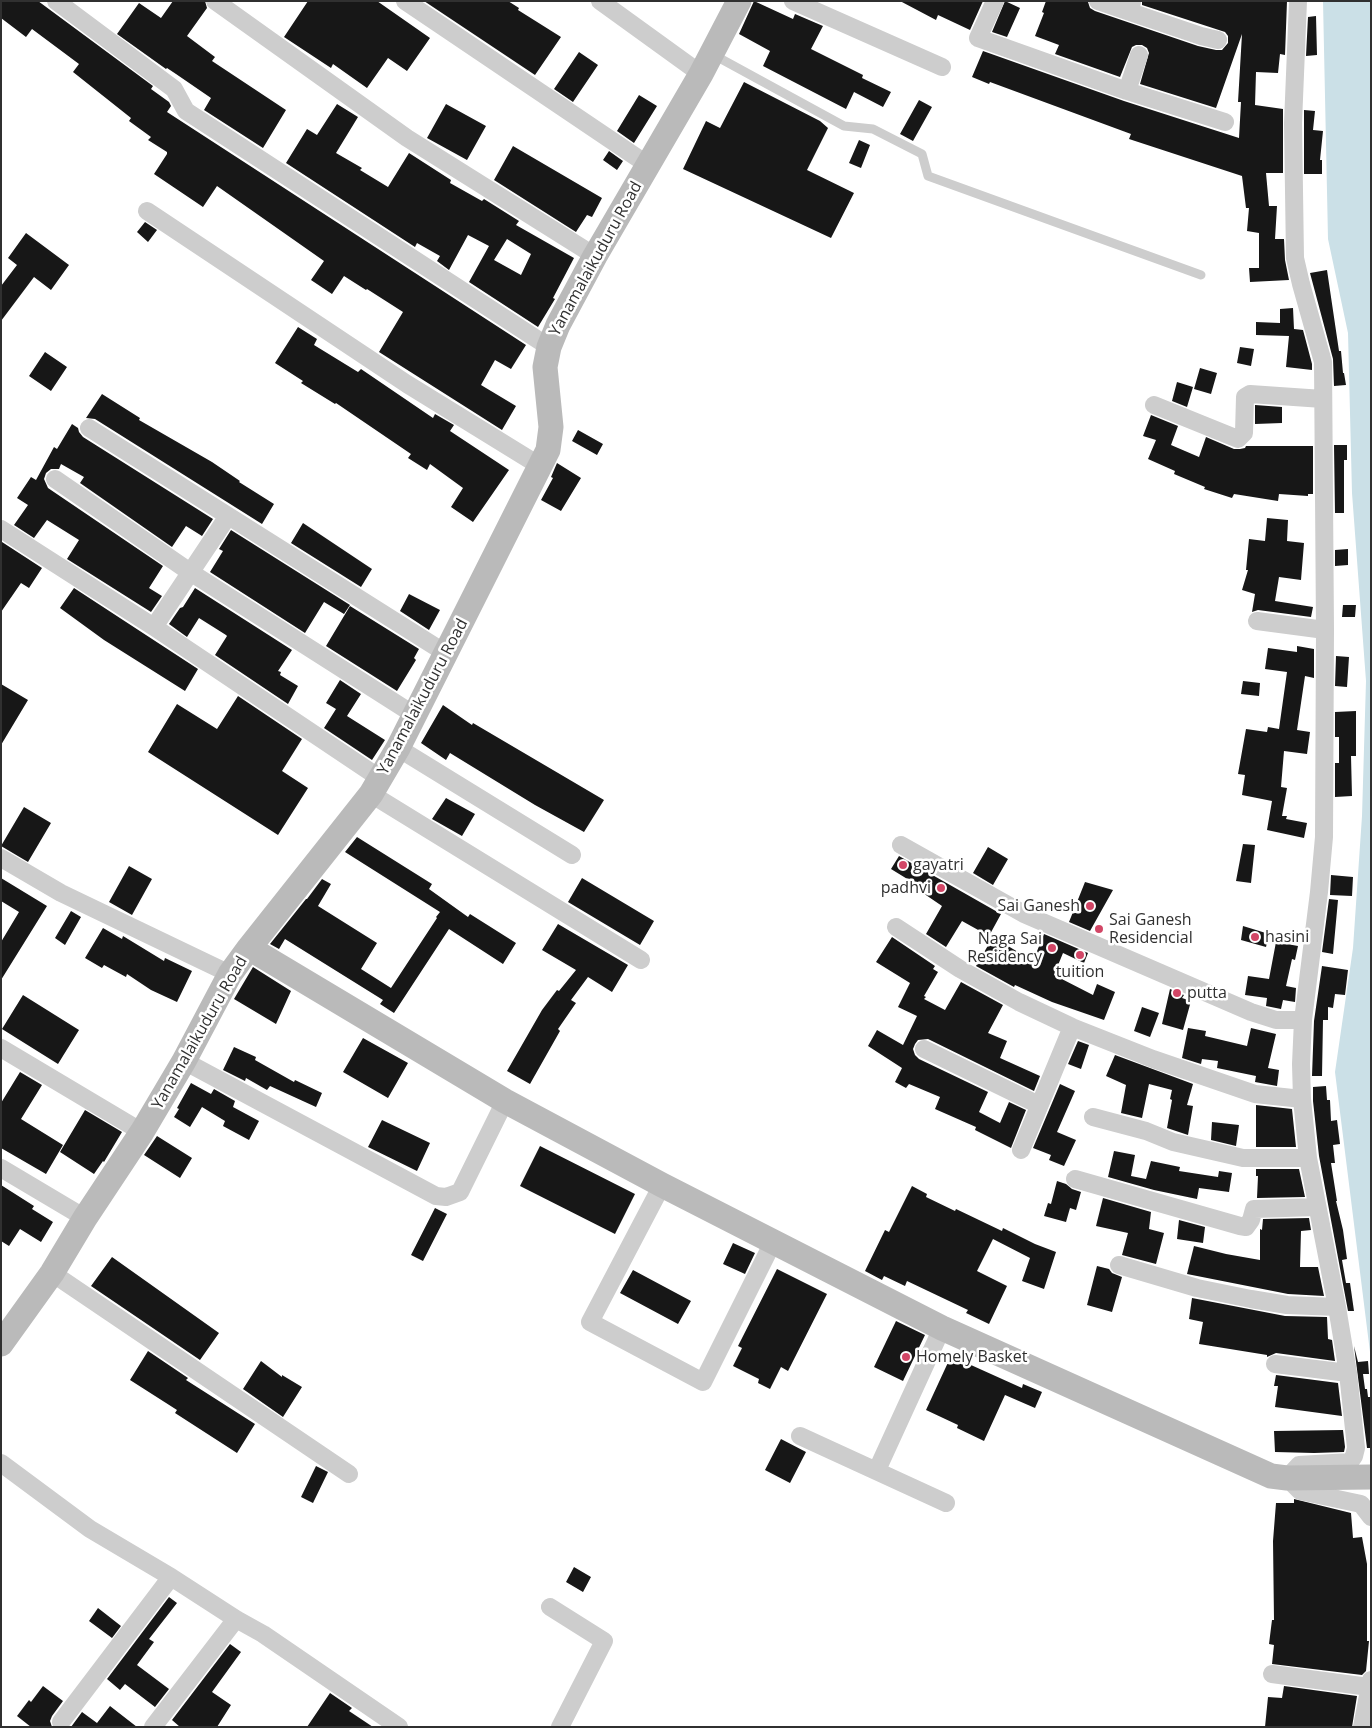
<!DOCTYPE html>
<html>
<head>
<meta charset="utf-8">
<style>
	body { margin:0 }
	#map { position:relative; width:1372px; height:1728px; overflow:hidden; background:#fff; font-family:"Open Sans",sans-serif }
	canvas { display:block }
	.frame { position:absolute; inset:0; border:2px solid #303030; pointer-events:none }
</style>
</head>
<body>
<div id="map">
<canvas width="1372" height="1728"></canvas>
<div class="frame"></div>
</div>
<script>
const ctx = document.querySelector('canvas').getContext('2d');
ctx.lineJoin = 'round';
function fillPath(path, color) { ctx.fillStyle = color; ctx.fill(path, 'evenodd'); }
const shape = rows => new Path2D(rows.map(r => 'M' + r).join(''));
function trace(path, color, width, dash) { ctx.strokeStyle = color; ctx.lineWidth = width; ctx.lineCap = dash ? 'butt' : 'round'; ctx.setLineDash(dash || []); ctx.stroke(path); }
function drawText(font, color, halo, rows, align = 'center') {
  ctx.font = font + ' "Open Sans",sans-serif'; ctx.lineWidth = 5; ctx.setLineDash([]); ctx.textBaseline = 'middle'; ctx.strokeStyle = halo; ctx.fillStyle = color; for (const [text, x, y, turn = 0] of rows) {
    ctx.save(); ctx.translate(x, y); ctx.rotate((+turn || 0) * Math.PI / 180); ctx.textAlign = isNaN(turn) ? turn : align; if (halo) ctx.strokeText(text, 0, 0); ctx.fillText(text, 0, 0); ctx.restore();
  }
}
const water = shape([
	[1323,1,1371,1,1371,1360,1335,1072,1353,948,1362,816,1366,681,1352,493,1348,333,1328,239]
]);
const building = shape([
	[1,1,38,1,153,86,151,89,169,102,171,106,167,112,526,345,511,369,495,360,481,385,516,406,502,430,379,352,403,312,367,289,366,290,344,276,332,294,311,280,324,261,217,186,203,207,154,174,167,154,167,152,148,140,151,137,129,121,131,118,73,72,79,64,32,29,26,37,1,18],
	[173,1,205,1,207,8,187,36,215,57,212,61,286,110,263,148,204,110,211,98,176,74,167,68,166,69,117,34,139,3,161,18],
	[308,1,377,1,430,38,407,71,388,58,367,88,333,64,331,68,284,37],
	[424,1,508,1,519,8,518,10,561,37,535,75],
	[754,1,793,19,795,14,823,26,811,49,863,75,862,78,891,92,883,107,854,92,846,109,763,66,770,51,739,34],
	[900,1,983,1,970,30,938,15,936,20],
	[1005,1,1020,8,1007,37,992,32],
	[1046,1,1085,1,1088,2,1090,8,1095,11,1198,46,1216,50,1222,50,1228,43,1228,36,1225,32,1142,5,1142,1,1287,1,1285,55,1280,54,1278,73,1256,72,1255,105,1283,109,1283,173,1266,173,1269,206,1277,206,1275,239,1284,239,1285,260,1289,280,1250,282,1249,268,1259,268,1259,233,1247,231,1249,208,1246,208,1242,176,1129,139,1131,134,990,82,989,84,972,77,983,51,1124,101,1239,138,1241,102,1238,102,1242,34,1216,108,1140,84,1149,53,1147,48,1142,45,1136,45,1132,47,1120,77,1055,54,1059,45,1035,36,1044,13,1042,12],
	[1316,16,1317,55,1306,56,1308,17],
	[579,52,598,65,573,102,554,89],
	[744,82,820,121,828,128,807,170,854,193,831,238,683,169,706,121,720,128],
	[639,95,657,106,634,143,617,131],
	[919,100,932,107,913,141,900,134],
	[337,104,358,117,336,153,362,168,360,170,388,187,409,153,451,180,450,183,482,201,484,199,519,221,516,225,574,258,553,298,555,299,538,327,469,282,489,246,468,235,449,270,437,261,440,256,417,243,415,247,286,163,307,129,317,135],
	[507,239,531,254,521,275,494,260],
	[446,104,486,126,467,160,427,138],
	[1304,110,1315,111,1313,130,1323,131,1320,160,1322,160,1322,174,1304,174],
	[859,140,870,145,861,168,849,163],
	[513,146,602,198,592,217,587,215,576,232,494,180],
	[609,151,623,161,617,170,603,160],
	[145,222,157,230,148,242,137,232],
	[26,233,69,265,51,290,34,277,1,321,1,286,17,265,8,258],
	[1327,270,1339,351,1341,351,1343,373,1344,373,1346,385,1334,386,1333,359,1310,273],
	[1293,308,1294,329,1303,330,1312,364,1312,370,1286,367,1289,336,1256,335,1256,322,1280,323,1280,309],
	[298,327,317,339,314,345,358,372,361,369,433,418,435,414,454,425,450,431,509,470,473,522,451,507,463,488,430,464,427,470,408,458,411,454,336,403,335,404,301,383,303,381,275,363],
	[1240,347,1254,349,1251,366,1237,363],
	[45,352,67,367,51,391,29,376],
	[1200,368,1217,373,1211,394,1194,389],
	[1177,382,1193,387,1187,407,1172,401],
	[102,394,140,418,139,420,212,462,240,481,239,482,274,504,262,524,95,419,86,418],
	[1255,405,1282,407,1282,423,1255,424],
	[1151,415,1178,426,1171,445,1199,457,1206,437,1234,449,1240,449,1245,448,1246,446,1313,446,1313,494,1308,494,1308,496,1279,494,1278,501,1234,494,1232,498,1204,489,1205,487,1174,474,1175,471,1148,459,1156,440,1143,436],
	[72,424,78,428,79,432,83,437,213,519,202,536,186,526,172,547,80,483,84,477,61,464,59,469,51,469,46,473,44,479,48,488,163,566,149,588,162,596,151,612,67,559,79,540,47,520,34,538,14,525,28,505,17,498,31,477,36,480,54,447,57,449],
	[578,430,603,444,597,455,572,441],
	[1334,445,1347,445,1347,460,1344,460,1344,513,1335,513],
	[557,463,581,478,561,511,541,500,553,478,551,477],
	[1267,518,1288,520,1287,541,1304,543,1301,580,1279,577,1275,601,1313,607,1311,617,1258,610,1252,612,1255,594,1242,590,1248,570,1246,570,1249,539,1265,541],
	[303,523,372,569,361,587,291,543],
	[231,530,350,605,344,614,324,602,305,633,210,572,223,551,219,549],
	[2,542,42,568,29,588,21,583,1,612],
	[1348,549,1348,565,1335,566,1335,550],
	[74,588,198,669,185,691,104,640,60,608],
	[195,588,292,650,278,671,281,672,280,675,298,686,288,704,215,655,227,636,226,635,199,618,187,637,169,624,180,608,183,607],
	[409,594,440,610,429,630,400,611],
	[1343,605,1356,605,1355,617,1342,617],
	[350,606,419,649,414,658,416,660,397,691,326,646],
	[1297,646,1314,649,1314,678,1305,676,1297,730,1310,732,1307,754,1284,751,1281,787,1287,788,1282,816,1287,816,1286,819,1307,823,1304,838,1267,830,1272,801,1242,795,1245,775,1238,774,1246,729,1267,732,1268,727,1279,729,1287,672,1265,669,1268,648,1297,652],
	[1336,656,1349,657,1347,687,1335,686],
	[340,680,361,694,347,716,385,740,372,760,324,728,336,709,326,703],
	[1243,681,1260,683,1259,696,1241,694],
	[1,684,28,700,1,745],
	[238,696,302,739,282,771,308,788,278,835,148,752,177,704,217,729],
	[443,705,472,725,473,723,604,800,584,832,535,805,450,753,446,760,421,743],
	[1356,711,1356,756,1351,756,1352,796,1335,797,1335,763,1339,763,1339,737,1335,737,1335,712],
	[446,798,475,814,462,836,432,819],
	[24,807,51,823,28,862,1,846],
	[357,837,432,884,429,889,468,917,470,914,516,943,503,964,449,929,394,1013,380,1004,383,1000,285,939,279,949,270,944,306,899,307,899,322,879,331,884,318,906,377,943,361,969,391,988,437,918,436,917,440,912,345,852],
	[1243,844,1255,845,1251,883,1236,881],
	[988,847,1008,859,993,885,973,873],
	[899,856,1001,914,989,936,962,921,946,947,926,934,942,906,920,891,922,888,891,869],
	[129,866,152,879,132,915,109,902],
	[1331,875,1353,877,1352,896,1330,895],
	[1,878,47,906,1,980,1,942,19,912,1,901],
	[582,878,654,921,640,945,568,902],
	[1085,882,1113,890,1090,931,1069,922],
	[1329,899,1338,900,1333,954,1322,952],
	[71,911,81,917,65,945,55,938],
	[558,924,628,965,612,992,588,977,571,1000,576,1003,558,1029,560,1031,530,1084,507,1071,542,1010,557,990,559,991,576,970,542,950],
	[1243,926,1269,934,1266,947,1241,940],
	[103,928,122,939,123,936,164,961,165,958,192,971,177,1002,151,990,127,974,126,977,104,965,102,968,85,958],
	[1044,934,1088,953,1084,963,1063,953,1054,975,1093,995,1097,984,1115,992,1104,1020,1052,1002,1015,985,1014,987,976,966,993,937,1033,961],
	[892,937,935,966,933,969,938,972,924,996,926,997,924,999,945,1010,961,982,1003,1005,988,1033,1007,1041,1000,1058,1040,1076,1034,1091,928,1039,918,1040,915,1044,913,1049,915,1055,919,1059,988,1092,979,1112,1000,1123,1009,1102,1026,1110,1011,1148,975,1130,976,1127,935,1109,940,1097,909,1084,906,1088,895,1082,902,1068,868,1046,877,1030,903,1045,917,1016,898,1007,910,983,876,962],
	[1276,942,1298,946,1295,960,1292,959,1286,986,1296,988,1295,1002,1283,1000,1281,1009,1266,1006,1267,998,1245,995,1248,976,1269,979],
	[1322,966,1348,970,1345,995,1335,994,1333,1008,1328,1007,1328,1020,1323,1020,1322,1076,1312,1076,1314,1021],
	[253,967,291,991,276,1024,234,999],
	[1170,989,1184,995,1182,998,1191,1001,1183,1030,1162,1024],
	[23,995,79,1030,58,1064,2,1029],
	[1142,1007,1159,1013,1150,1037,1134,1031],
	[1188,1028,1206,1031,1205,1036,1247,1046,1251,1028,1276,1034,1268,1068,1279,1070,1277,1086,1255,1082,1256,1076,1217,1068,1218,1061,1202,1059,1201,1064,1182,1058],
	[363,1038,408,1063,388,1098,343,1072],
	[1078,1041,1089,1045,1081,1069,1068,1064],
	[234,1047,256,1057,255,1060,294,1082,295,1080,322,1093,316,1107,270,1086,267,1090,246,1078,245,1081,223,1070],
	[1115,1055,1193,1084,1187,1105,1193,1106,1188,1135,1167,1128,1172,1100,1170,1099,1172,1090,1149,1084,1142,1118,1121,1113,1126,1085,1106,1076],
	[20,1072,42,1085,21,1119,63,1145,46,1174,1,1148,1,1103],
	[191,1083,211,1094,214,1089,235,1101,233,1107,259,1121,249,1140,223,1126,225,1121,202,1107,190,1127,174,1117,179,1109,177,1108],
	[1060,1084,1075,1091,1057,1132,1076,1140,1064,1166,1049,1160,1051,1155,1033,1148],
	[1326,1086,1327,1100,1330,1100,1331,1121,1337,1120,1340,1144,1333,1145,1335,1163,1331,1163,1337,1201,1336,1201,1343,1230,1347,1259,1342,1260,1346,1283,1350,1283,1354,1311,1348,1311,1319,1156,1313,1101,1313,1087],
	[1256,1105,1292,1109,1296,1147,1256,1147],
	[85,1110,122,1132,104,1162,103,1161,94,1174,60,1152],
	[382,1120,430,1143,417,1171,368,1147],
	[1212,1122,1239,1125,1236,1146,1211,1140],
	[157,1136,192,1158,180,1178,144,1155],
	[540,1146,635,1194,615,1234,520,1186],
	[1114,1151,1135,1155,1131,1176,1146,1179,1151,1161,1180,1167,1179,1171,1218,1177,1219,1171,1232,1173,1229,1192,1199,1188,1197,1199,1154,1190,1108,1177],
	[1256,1169,1299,1169,1305,1197,1257,1198,1258,1176,1256,1176],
	[1057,1181,1066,1184,1072,1189,1081,1192,1076,1210,1070,1208,1066,1222,1044,1216,1048,1203,1051,1204],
	[1,1185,34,1206,32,1209,53,1222,41,1242,20,1229,9,1246,1,1241],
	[912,1186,927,1194,926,1197,955,1211,956,1209,1002,1231,1003,1228,1035,1244,1056,1252,1044,1289,1022,1281,1030,1258,993,1239,977,1271,1007,1286,989,1324,966,1313,968,1310,907,1281,905,1286,884,1276,882,1280,865,1271,885,1230,889,1232],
	[1103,1198,1151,1212,1149,1229,1164,1233,1156,1264,1122,1255,1128,1233,1096,1226],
	[435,1208,447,1214,423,1261,411,1255],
	[1309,1218,1311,1230,1301,1231,1300,1267,1318,1267,1324,1296,1288,1294,1187,1274,1194,1246,1226,1254,1260,1260,1260,1229,1262,1230,1263,1219],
	[1179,1220,1205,1227,1203,1243,1177,1239],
	[733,1243,755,1253,745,1274,723,1264],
	[112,1257,219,1333,200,1360,91,1286],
	[1097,1266,1109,1269,1112,1273,1122,1277,1112,1312,1087,1305],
	[777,1269,827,1294,788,1371,781,1367,770,1389,758,1383,759,1379,733,1366,742,1348,738,1346],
	[633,1270,691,1301,678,1324,620,1293],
	[1192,1298,1285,1316,1327,1317,1328,1339,1332,1340,1335,1361,1276,1353,1267,1357,1267,1355,1199,1344,1203,1322,1189,1319],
	[896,1321,925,1335,903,1381,874,1367],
	[1354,1346,1358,1362,1368,1361,1369,1374,1363,1374,1365,1389,1367,1389,1368,1397,1371,1397,1371,1448,1367,1448],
	[148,1351,188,1378,186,1380,255,1424,237,1453,175,1413,177,1410,130,1380],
	[951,1356,1022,1388,1023,1384,1042,1392,1035,1408,1005,1395,984,1441,957,1428,958,1425,926,1410],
	[261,1361,282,1377,282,1375,302,1387,283,1417,243,1389],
	[1276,1375,1338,1383,1342,1416,1275,1407,1278,1386,1274,1386],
	[1343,1430,1345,1447,1344,1452,1314,1453,1275,1452,1274,1431],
	[781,1439,806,1452,790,1483,765,1470],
	[316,1466,328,1472,313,1503,301,1497],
	[1294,1499,1351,1513,1353,1538,1362,1537,1367,1564,1367,1641,1369,1641,1366,1671,1362,1675,1272,1664,1274,1645,1269,1644,1272,1620,1274,1620,1273,1541,1276,1503,1294,1503],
	[574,1567,591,1577,583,1592,566,1582],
	[169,1597,177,1603,149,1639,154,1642,137,1665,169,1689,155,1707,125,1684,120,1690,107,1679],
	[98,1608,121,1626,112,1638,89,1621],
	[230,1644,241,1652,212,1692,231,1705,217,1727,180,1727,172,1720],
	[43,1686,63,1701,52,1716,50,1721,52,1727,31,1727,17,1716,29,1700,31,1702],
	[1284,1686,1357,1696,1352,1727,1265,1727,1268,1697,1282,1698],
	[330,1693,352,1708,349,1711,373,1727,307,1727],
	[110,1706,137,1727,71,1727,82,1712,97,1723]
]);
const lane = shape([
	[712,54,844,126,873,129,922,154,928,176,1201,275]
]);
const street = shape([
	[56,1,174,89,186,111,549,347],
	[215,1,407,138,595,256],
	[405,1,648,165],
	[600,1,701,74],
	[793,1,942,67],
	[995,1,978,38,1127,91,1225,122],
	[1098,1,1130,12,1132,2],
	[1298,1,1293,123,1295,258,1301,284,1323,362,1325,630,1324,837,1319,892,1303,1020,1301,1064,1302,1099,1308,1158,1337,1307,1348,1373,1356,1448,1354,1456,1350,1462,1299,1465,1287,1478,1300,1491,1361,1504,1371,1517],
	[1130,12,1201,36,1218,40],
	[1127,91,1139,55],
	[147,211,407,384,540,466],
	[1154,405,1238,439,1244,433,1245,397,1250,394,1323,399],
	[89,428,447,654],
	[55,479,190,572,416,716],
	[1,529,154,627,381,779],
	[1257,621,1325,630],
	[154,627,228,516],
	[398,748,572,855],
	[371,794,641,960],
	[901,845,1024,914,1251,1012,1276,1020,1303,1020],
	[1,858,61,893,230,974],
	[896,927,960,969,1019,1002,1072,1027,1153,1059,1255,1094,1302,1099],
	[1,1048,142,1132],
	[924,1049,1039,1105],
	[184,1061,436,1196,446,1197,460,1192,505,1101],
	[1093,1117,1146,1131,1173,1142,1243,1158,1308,1158],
	[1021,1150,1072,1027],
	[1,1168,85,1218],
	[1075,1179,1240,1226,1246,1227,1251,1220,1254,1209,1316,1207],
	[662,1185,590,1322,703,1382,773,1242],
	[1119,1265,1197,1288,1251,1299,1287,1305,1337,1307],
	[52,1273,349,1474],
	[1275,1364,1348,1373],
	[800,1436,946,1503],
	[1,1463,90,1529,171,1577,236,1619,263,1634,399,1727],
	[877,1470,942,1328],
	[550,1607,604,1641,560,1727],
	[1272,1674,1369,1687],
	[61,1722,171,1577],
	[153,1727,236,1619],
	[1362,1727,1371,1680]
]);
const secondary = shape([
	[249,948,505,1101,662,1185,942,1328,1271,1476,1287,1478,1371,1477],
	[1,1344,52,1273,85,1218,142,1132,184,1061,230,974,249,948,371,794,398,748,548,450,551,427,545,367,549,347,558,325,595,256,701,74,739,1]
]);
const markers = [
	[903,865,5,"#d24666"],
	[941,888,5,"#d24666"],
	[1090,906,5,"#d24666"],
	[1099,929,5,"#d24666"],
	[1255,937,5,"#d24666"],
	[1052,948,5,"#d24666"],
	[1080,955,5,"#d24666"],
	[1177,993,5,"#d24666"],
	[906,1357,5,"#d24666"]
];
const streetNames = [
	["Yanamalaikuduru Road",596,259,-61],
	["Yanamalaikuduru Road",423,697,-62],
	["Yanamalaikuduru Road",200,1033,-60]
];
const poiNames = [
	["gayatri",913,865],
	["padhvi",931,888,"right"],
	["Sai Ganesh",1080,906,"right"],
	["Sai Ganesh",1109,920],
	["Residencial",1109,938],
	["hasini",1265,937],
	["Naga Sai",1042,939,"right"],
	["Residency",1042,957,"right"],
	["tuition",1080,972,"center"],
	["putta",1187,993],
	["Homely Basket",916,1357]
];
fillPath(water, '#cbe0e7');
fillPath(building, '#171717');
trace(lane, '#cdcdcd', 9);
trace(street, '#cdcdcd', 18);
trace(secondary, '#bababa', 25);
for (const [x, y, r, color] of markers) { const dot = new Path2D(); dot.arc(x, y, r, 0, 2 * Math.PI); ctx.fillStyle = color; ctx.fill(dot); trace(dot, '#fff', 2); }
drawText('16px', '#303030', '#fff', streetNames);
drawText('16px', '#303030', '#fff', poiNames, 'left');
</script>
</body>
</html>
